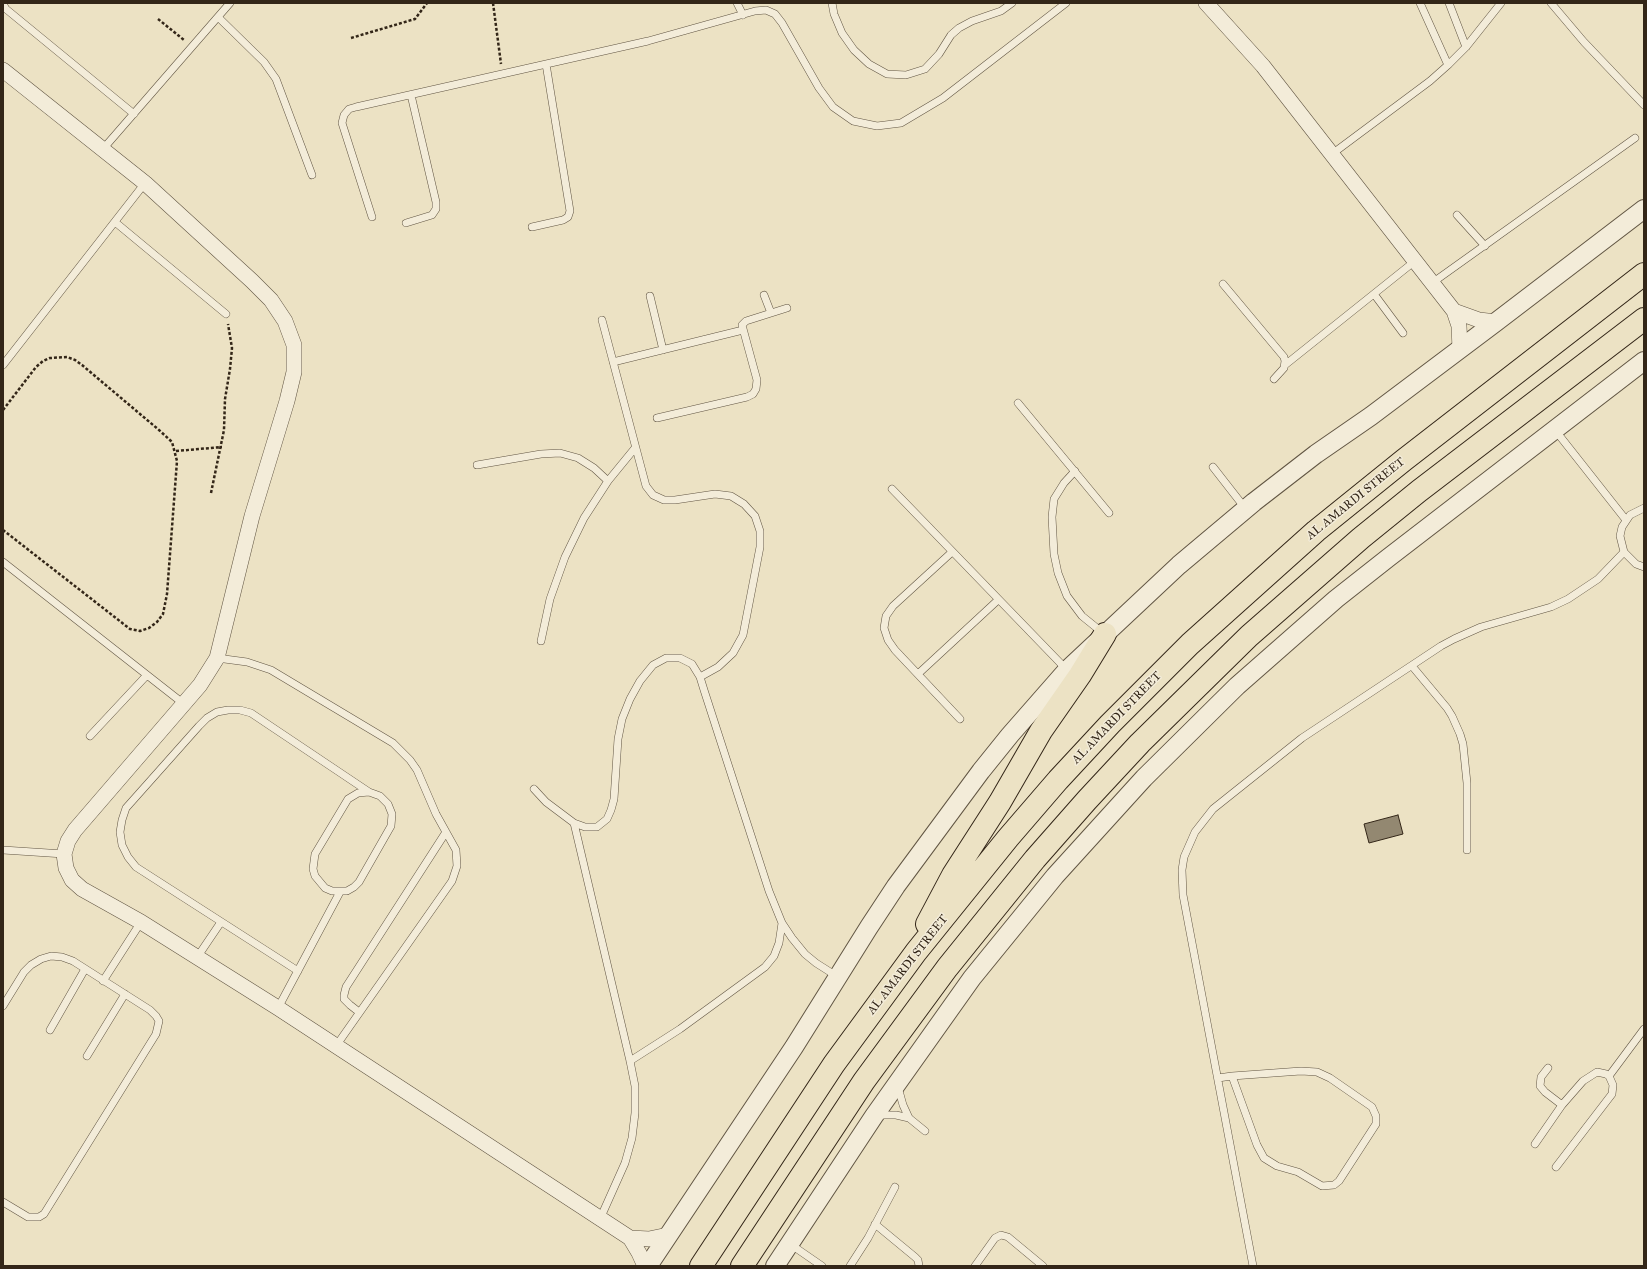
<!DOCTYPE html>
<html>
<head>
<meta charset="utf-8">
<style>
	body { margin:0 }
	#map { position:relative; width:1647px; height:1269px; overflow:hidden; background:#ece2c4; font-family:"IM FELL Great Primer",serif }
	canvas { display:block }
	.frame { position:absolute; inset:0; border:4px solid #332618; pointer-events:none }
</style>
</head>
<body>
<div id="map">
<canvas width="1647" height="1269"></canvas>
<div class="frame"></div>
</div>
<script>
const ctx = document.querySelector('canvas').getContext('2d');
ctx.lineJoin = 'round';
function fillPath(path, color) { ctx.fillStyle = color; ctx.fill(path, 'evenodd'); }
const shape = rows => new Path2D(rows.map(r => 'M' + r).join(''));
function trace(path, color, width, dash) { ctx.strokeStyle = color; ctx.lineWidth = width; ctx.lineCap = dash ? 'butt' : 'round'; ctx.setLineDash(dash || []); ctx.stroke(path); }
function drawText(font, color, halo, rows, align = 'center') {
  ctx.font = font + ' "IM FELL Great Primer",serif'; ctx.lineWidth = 3; ctx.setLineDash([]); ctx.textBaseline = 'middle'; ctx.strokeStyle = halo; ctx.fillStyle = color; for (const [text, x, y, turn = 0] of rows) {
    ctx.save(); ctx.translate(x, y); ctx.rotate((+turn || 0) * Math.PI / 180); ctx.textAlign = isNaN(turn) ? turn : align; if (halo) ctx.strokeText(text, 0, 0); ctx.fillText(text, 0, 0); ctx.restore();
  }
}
const building = shape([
	[1398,815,1403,834,1369,843,1364,824,1398,815]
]);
const path = shape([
	[493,3,501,64],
	[158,19,184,40],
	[351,38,415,19,427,3],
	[3,410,36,367,43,361,50,358,67,357,75,360,82,365,159,430,172,442,177,461,167,594,163,614,157,622,149,628,140,631,130,629,3,530],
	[176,451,222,447],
	[211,493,224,430,225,399,230,369,232,348,228,324]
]);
const service = shape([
	[737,3,743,15],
	[832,3,834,14,842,33,854,50,869,64,887,74,906,75,925,69,939,54,951,35,959,28,972,21,1001,11,1012,3],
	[1420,3,1448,65],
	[1449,3,1466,47],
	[1551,3,1584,42,1644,105],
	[3,4,6,9,134,114],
	[218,17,264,62,276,79,312,175],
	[103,149,230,3],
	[1332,154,1430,81,1448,65,1466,47,1501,3],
	[1457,215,1485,246],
	[372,217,342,123,344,115,349,109,356,107,648,41,755,11,766,10,775,14,782,23,819,88,833,107,853,121,877,126,901,123,943,98,1066,3],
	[115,222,226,314],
	[406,223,432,215,436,209,436,202,411,95],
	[532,227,563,220,568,217,570,211,546,64],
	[1432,283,1635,138],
	[1223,284,1284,357,1285,361,1284,368,1274,379],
	[1374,294,1403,333],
	[764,295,771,313],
	[650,296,663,350],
	[602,320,646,486,653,495,664,500,675,500,715,494,731,496,744,504,755,516,760,531,760,547,743,635,733,653,718,667,700,677],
	[613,362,743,330],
	[3,365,145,183],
	[1285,365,1415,261],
	[1018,403,1109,513],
	[657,418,747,397,753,394,756,389,757,380,742,325,746,321,787,308],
	[1555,430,1626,520],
	[477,465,541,454,560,453,578,458,594,468,608,481],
	[1213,467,1245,508],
	[1075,471,1064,483,1054,499,1052,517,1054,554,1058,573,1067,596,1082,616,1103,633],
	[892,489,1067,670],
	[1644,508,1630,515,1622,527,1620,536,1624,552,1636,564,1644,567],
	[952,552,893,606,886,616,884,628,888,640,895,650,960,719],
	[3,562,184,704],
	[541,641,550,599,565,557,584,518,608,481,635,448],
	[217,658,247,662,271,670,393,743,410,760,417,770,436,814,456,850,457,866,452,881,336,1046],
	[1412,666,1447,708,1452,716,1460,734,1463,744,1467,783,1467,850],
	[918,674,998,600],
	[90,736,147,675],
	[534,789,546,802,574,823,585,827,597,827,607,819,611,810,614,799,618,739,622,719,630,699,640,681,653,665,666,658,680,658,692,664,700,677,704,690,769,891,782,923,792,938,805,954,816,963,838,977],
	[369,792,380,796,388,804,392,814,391,826,359,882,354,887,347,891,332,891,325,888,315,876,313,869,315,854,348,799,358,793,369,792],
	[574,823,630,1061,635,1086,635,1113,632,1138,625,1163,600,1219],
	[3,850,64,854],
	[198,956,221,922],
	[298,971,136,867,128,857,122,845,120,832,122,820,126,808,199,726,207,718,217,712,228,710,240,710,251,713,369,792],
	[103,981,141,922],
	[3,1006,24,972,31,965,41,959,51,956,62,957,73,961,150,1010,156,1016,159,1021,156,1034,44,1214,39,1217,28,1217,3,1202],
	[278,1008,340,892],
	[359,1012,350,1005,344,999,344,995,346,987,446,832],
	[50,1030,85,969],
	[87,1056,125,994],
	[630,1061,680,1029,765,967,774,956,779,943,782,923],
	[1548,1068,1541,1077,1540,1086,1545,1092,1562,1105],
	[1609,1076,1644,1029],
	[1218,1078,1232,1076,1301,1071,1317,1072,1330,1078,1372,1107,1376,1116,1376,1124,1339,1181,1334,1185,1322,1186,1298,1172,1277,1166,1264,1158,1257,1145,1232,1076],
	[898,1087,903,1105,909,1118,925,1131],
	[878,1115,896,1115,909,1118],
	[1535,1144,1562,1105,1583,1081,1597,1072,1606,1074,1609,1076,1613,1085,1612,1094,1556,1167],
	[875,1224,915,1257,918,1260,919,1266],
	[790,1244,822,1266],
	[850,1266,868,1238,895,1187],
	[975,1266,995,1238,1001,1235,1008,1237,1043,1266],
	[1253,1266,1183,895,1182,870,1184,857,1195,832,1213,809,1302,738,1441,646,1454,639,1481,627,1551,607,1568,599,1598,579,1624,552]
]);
const minor = shape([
	[1206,3,1263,66,1454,311,1459,326,1460,349],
	[3,70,145,183,252,281,271,300,285,321,294,345,294,372,287,401,252,516,217,658,200,685,75,830,68,841,64,854,66,868,72,880,82,889,141,922,278,1008,630,1238,639,1253,645,1266],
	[1454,311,1479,320,1496,322],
	[630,1238,649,1239,668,1235]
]);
const tertiary = shape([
	[648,1266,794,1047,869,927,896,886,981,771,1010,735,1067,670,1179,565,1254,502,1316,454,1371,416,1496,322,1644,209],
	[775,1266,874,1116,972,978,1055,876,1144,778,1237,686,1336,599,1388,558,1644,361]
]);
const primary = shape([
	[927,924,953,875,1000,802,1041,731,1080,675,1105,634],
	[701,1266,834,1064,916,952,1008,838,1058,780,1110,724,1190,644,1316,531,1404,460,1644,274],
	[742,1266,864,1081,947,968,1035,859,1087,800,1140,743,1249,636,1361,538,1419,491,1644,319]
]);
const streetNames = [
	["AL AMARDI STREET",1356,499,-39],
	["AL AMARDI STREET",1117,718,-46],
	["AL AMARDI STREET",908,965,-52]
];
fillPath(building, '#938871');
trace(building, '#332618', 1);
trace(service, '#615543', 8);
trace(minor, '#615543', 16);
trace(tertiary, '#615543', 20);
trace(primary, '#332618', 24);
trace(path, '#332618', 2.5, [3, 2]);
trace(service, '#f3ecd9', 7);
trace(minor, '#f3ecd9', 15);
trace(tertiary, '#f3ecd9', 18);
trace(primary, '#ece2c4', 22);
drawText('12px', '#332618', '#f3ecd9', streetNames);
</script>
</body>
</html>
